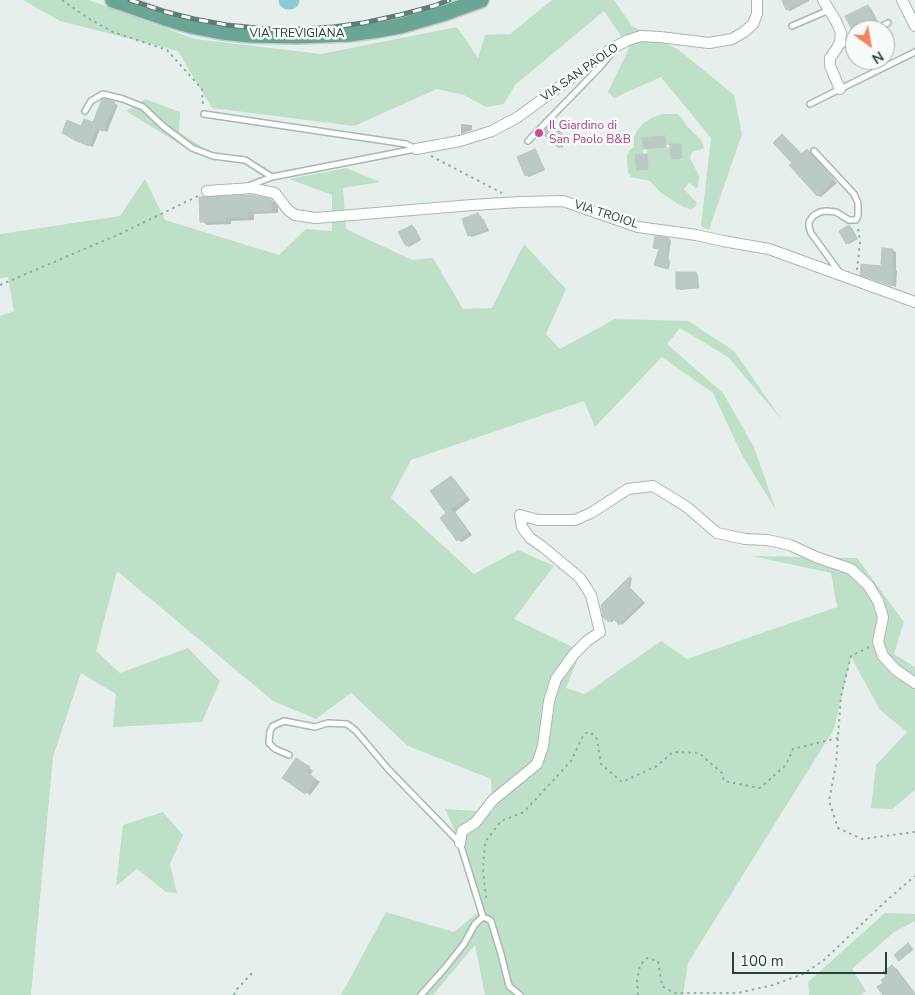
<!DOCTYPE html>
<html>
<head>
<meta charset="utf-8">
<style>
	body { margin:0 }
	#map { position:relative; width:915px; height:995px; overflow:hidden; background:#e6efeb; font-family:"Nunito Sans",sans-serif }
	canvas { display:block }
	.north { position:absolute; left:845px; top:20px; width:50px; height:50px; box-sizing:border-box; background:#f7fbf9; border:1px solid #a3b1ad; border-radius:50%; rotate:148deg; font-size:14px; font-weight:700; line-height:20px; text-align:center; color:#24423a }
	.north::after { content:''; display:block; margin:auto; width:18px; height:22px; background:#f4845f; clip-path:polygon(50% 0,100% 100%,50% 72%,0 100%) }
	.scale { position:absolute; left:732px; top:952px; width:155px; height:22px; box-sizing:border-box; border:2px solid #24423a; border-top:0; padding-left:6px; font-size:15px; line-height:18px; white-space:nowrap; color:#24423a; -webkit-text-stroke:4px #f7fbf9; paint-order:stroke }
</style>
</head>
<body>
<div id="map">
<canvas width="915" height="995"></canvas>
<div class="north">N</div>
<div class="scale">100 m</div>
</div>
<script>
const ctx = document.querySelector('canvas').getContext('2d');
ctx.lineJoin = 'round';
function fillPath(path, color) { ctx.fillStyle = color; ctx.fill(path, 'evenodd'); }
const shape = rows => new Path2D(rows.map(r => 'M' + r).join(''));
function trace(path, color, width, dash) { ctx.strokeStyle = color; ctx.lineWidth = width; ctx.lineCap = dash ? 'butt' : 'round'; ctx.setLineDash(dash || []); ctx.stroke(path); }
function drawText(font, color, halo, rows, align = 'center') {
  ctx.font = font + ' "Nunito Sans",sans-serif'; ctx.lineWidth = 5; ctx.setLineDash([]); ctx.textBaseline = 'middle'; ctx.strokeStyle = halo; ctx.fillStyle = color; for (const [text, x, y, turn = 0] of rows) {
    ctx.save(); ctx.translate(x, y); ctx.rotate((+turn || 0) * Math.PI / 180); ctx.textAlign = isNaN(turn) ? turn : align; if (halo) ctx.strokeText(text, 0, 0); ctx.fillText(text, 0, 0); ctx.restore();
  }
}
const green = shape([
	[23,0,89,0,195,39,321,54,457,27,478,58,485,35,510,34,552,0,614,0,632,26,679,50,734,95,742,134,709,230,701,226,711,138,661,77,614,98,608,92,629,48,604,11,515,85,504,104,486,107,464,95,437,89,354,126,212,108,178,51,60,21],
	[145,99,180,112,179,132,205,149,196,154,126,111],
	[662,114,677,114,682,118,686,125,701,140,704,148,692,152,690,158,699,176,698,187,696,188,689,183,684,189,697,203,695,207,691,209,683,207,669,198,660,192,650,181,631,177,628,172,627,156,629,151,634,147,634,137,638,129,644,123,653,117],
	[665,136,666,145,681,144,682,157,671,158,670,147,647,149,648,168,637,170,635,155,643,154,642,138],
	[346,168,380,182,343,188,346,229,412,260,433,258,463,309,492,308,524,244,566,289,546,334,560,349,615,319,688,321,734,351,782,420,728,357,680,328,667,344,723,393,754,447,776,510,742,455,713,393,662,357,595,427,584,401,411,460,391,498,474,574,518,550,554,566,514,619,581,651,566,688,585,694,661,641,687,659,837,607,831,573,752,556,857,558,904,622,894,654,915,667,915,790,892,809,871,808,876,765,907,732,880,710,851,657,834,729,688,963,683,995,485,995,475,945,433,995,341,995,386,912,454,932,481,910,479,892,460,843,445,809,493,812,491,779,408,746,351,693,316,719,273,701,117,571,96,651,120,673,188,648,220,681,202,722,113,727,116,694,81,673,53,757,31,995,0,995,0,316,14,311,8,277,0,278,0,234,120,216,145,179,165,220,279,255,306,229,332,231,332,195,289,179],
	[163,812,183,835,170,864,177,893,166,892,137,869,116,886,123,825],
	[885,913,915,914,915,921,894,932,852,969,866,991,861,995,809,995,808,982]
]);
const shadow = shape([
	[783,0,809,0,809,1,790,11,787,9],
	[868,6,871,8,878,22,862,30,855,30,855,32,854,31],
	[104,100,118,105,107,132,100,129,93,147,81,143,82,128,94,124],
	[461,124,472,125,472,130,461,134],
	[554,127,569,140,562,148,559,147],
	[782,135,786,138,803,155,807,151,811,153,837,183,821,197,817,195,793,163],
	[535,150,537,152,545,170,529,177,526,175],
	[271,200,278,205,278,213,254,214,254,220,231,221,231,224,207,225,201,221],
	[478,215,481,216,482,220,485,222,489,231,472,237,469,235],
	[412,226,415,228,421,240,409,247,407,245],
	[849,226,852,228,858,239,849,244,847,243],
	[669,239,671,241,668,260,670,261,669,269,658,266,660,249,654,247],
	[892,250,896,252,896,270,897,271,896,287,865,276,882,268],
	[696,273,698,275,699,288,680,290,678,288],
	[451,477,455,480,470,500,455,512,472,535,462,542,458,540,448,513],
	[630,577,632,578,630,588,645,603,622,625,615,619,612,622,609,621,602,606],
	[301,762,313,771,310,775,320,782,310,795,284,777],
	[909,945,913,950,900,960],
	[893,966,897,969,915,993,915,995,885,995,885,983]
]);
const river = shape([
	[288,0,290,0]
]);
const building = shape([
	[782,0,807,0,786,10,782,0],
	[868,5,876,21,853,32,845,16,868,5],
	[102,99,104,99,115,102,103,131,96,128,89,146,76,141,62,133,67,120,81,126,84,119,93,122,102,99],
	[551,124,567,138,559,148,542,133,551,124],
	[782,134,801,154,807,149,834,180,817,196,789,165,792,163,773,143,782,134],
	[665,136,666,147,643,149,642,138,665,136],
	[670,144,681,144,682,158,671,159,670,144],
	[535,149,543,169,525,176,517,157,535,149],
	[647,154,648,169,637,170,635,155,647,154],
	[251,195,271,199,272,211,248,211,248,217,225,218,226,221,200,222,199,197,251,195],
	[478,213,481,220,483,219,487,229,468,236,462,219,478,213],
	[412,225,420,239,406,246,398,232,412,225],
	[849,225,856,238,846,244,839,231,849,225],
	[655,236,669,238,666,259,669,259,667,269,654,265,659,249,653,248,655,236],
	[882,248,893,249,892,267,894,267,892,286,860,275,861,264,881,266,882,248],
	[676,272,696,272,697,288,676,289,676,272],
	[451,476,467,497,451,509,468,532,457,541,440,518,446,513,430,491,451,476],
	[630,576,628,586,643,601,619,625,613,618,609,622,603,617,601,605,630,576],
	[296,758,310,767,306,772,316,779,305,794,282,778,296,758],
	[908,943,913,949,899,961,894,955,908,943],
	[892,965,915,994,915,995,883,995,877,987,883,983,881,980,886,976,883,972,892,965]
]);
const path = shape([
	[62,0,88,18,113,32,167,50,202,89,203,107],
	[431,156,502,193],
	[857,270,860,242,858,228],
	[0,285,122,233,198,196],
	[869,647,851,656,841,696,836,764,829,801,838,828,862,839,915,832],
	[486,898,483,869,485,842,501,821,524,812,571,761,584,734,590,732,597,739,601,764,622,782,657,766,673,752,699,753,722,773,724,781,760,788,786,765,793,749,838,738],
	[234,995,236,990,254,971],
	[638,995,637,981,640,965,647,958,658,961,662,986,674,993,738,993,773,985,803,974,824,960,886,901,915,876]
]);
const service = shape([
	[792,26,829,10],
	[875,30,888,23],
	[840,46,855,39],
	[810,104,915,52],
	[85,111,91,101,103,94,123,99,143,107,163,126,192,148,213,156,245,160,272,177],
	[204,114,406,144,416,149],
	[528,141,601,66,610,55,610,52],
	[814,151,854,194,858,203,858,216,856,220,849,220,836,212,826,211,820,212,813,216,809,222,809,227,811,233,840,273],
	[251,185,272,177,415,149],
	[289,755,275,749,269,743,270,731,273,726,284,721,315,727,328,723,347,724,356,731,389,770,460,843,483,917],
	[421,995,444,969,464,944,475,924,483,917,488,919,491,921,501,954,509,986,520,995]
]);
const minor = shape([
	[823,0,836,21,841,33,840,42,837,48,830,58,830,66,840,89],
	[902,0,915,26],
	[416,149,460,141,492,131,518,117,611,49,628,40,641,36,660,37,709,43,732,39,744,32,753,24,757,14,757,0],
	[207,191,252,188,265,191,275,193,288,210,295,215,316,218,472,205,520,202,563,201,638,227,696,235,723,241,769,249,915,302],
	[460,843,462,831,475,823,493,800,537,764,543,746,549,701,556,679,574,654,587,641,600,632,591,595,580,578,543,547,530,538,522,527,520,515,538,520,575,520,591,513,628,489,653,486,687,507,717,533,745,539,767,540,790,545,816,557,851,569,868,585,878,601,883,617,878,642,883,656,896,670,915,683]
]);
const primary = shape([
	[113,0,165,18,192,26,222,32,250,35,297,36,349,34,378,30,400,26,445,13,481,0]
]);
const rail = shape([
	[130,0,166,12,194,19,227,25,267,29,302,29,333,27,363,23,400,15,434,6,449,0]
]);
const markers = [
	[539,133,5,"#d1479c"]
];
const streetNames = [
	["VIA TREVIGIANA",297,34],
	["VIA SAN PAOLO",580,73,-35],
	["VIA TROIOL",606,215,18]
];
const hotelNames = [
	["Il Giardino di",549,126],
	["San Paolo B&B",549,140]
];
fillPath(green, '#bfe0c8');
fillPath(shadow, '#0003');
trace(river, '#8ec9d4', 19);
fillPath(building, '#bbcac4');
trace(building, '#b8c9c2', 1);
trace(service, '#a8b8b2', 8);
trace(minor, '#a8b8b2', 12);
trace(primary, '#c2cac8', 18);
trace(path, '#86b3a5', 2, [2.5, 4]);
trace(service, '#fff', 5);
trace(minor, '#fff', 10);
trace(primary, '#6aa596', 15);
trace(rail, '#5f7d75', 5);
trace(rail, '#f7fbf9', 3, [9]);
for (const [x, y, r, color] of markers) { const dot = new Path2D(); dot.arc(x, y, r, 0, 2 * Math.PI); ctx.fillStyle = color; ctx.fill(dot); trace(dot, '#f7fbf9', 2); }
drawText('12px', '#24423a', '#f7fbf9', streetNames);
drawText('12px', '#b23c85', '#f7fbf9', hotelNames, 'left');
</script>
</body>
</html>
